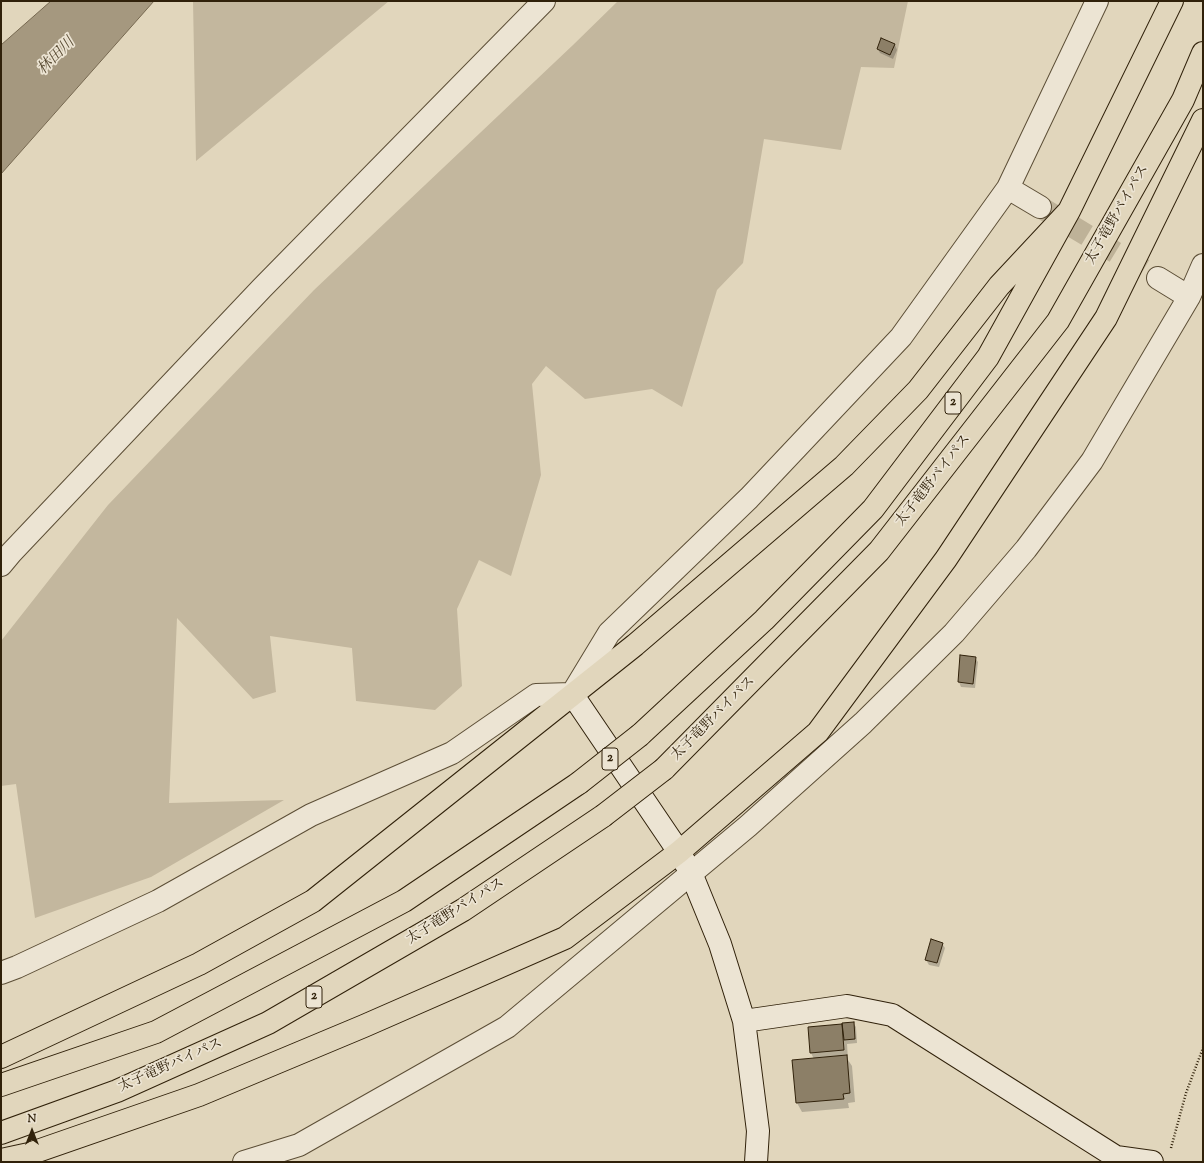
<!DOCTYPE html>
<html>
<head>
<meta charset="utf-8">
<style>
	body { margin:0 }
	#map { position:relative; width:1204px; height:1163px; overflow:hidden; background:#e1d6bc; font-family:"Sorts Mill Goudy",serif }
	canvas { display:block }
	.frame { position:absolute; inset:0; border:2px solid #30210a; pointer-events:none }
	.north { position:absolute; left:12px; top:1111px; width:40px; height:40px; -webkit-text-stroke:3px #ece4d3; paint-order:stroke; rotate:0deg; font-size:11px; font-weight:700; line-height:16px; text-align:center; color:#30210a }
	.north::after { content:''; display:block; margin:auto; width:14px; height:18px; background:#30210a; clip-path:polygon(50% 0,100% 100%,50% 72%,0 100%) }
</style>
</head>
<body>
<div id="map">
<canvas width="1204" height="1163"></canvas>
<div class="frame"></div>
<div class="north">N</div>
</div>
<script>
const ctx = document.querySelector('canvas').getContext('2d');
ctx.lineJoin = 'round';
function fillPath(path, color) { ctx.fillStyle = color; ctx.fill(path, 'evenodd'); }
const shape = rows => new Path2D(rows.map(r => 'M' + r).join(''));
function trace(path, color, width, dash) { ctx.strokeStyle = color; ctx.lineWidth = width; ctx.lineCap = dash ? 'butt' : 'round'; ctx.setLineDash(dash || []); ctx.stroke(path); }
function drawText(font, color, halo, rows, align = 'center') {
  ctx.font = font + ' "Sorts Mill Goudy","Noto Serif JP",serif'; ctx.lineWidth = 3.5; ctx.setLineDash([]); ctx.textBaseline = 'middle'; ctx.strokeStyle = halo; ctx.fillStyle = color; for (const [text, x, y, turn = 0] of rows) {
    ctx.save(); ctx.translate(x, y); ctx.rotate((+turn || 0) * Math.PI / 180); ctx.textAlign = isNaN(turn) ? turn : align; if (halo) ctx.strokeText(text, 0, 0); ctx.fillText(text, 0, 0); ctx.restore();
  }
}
const green = shape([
	[193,1,389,1,196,161],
	[618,1,908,1,894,68,861,67,841,150,764,139,743,263,717,290,682,407,652,389,585,399,546,366,532,384,541,475,511,576,479,560,457,609,462,686,435,710,356,701,352,648,270,636,276,692,253,699,177,618,169,803,284,800,151,877,35,918,16,784,1,786,1,641,108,505,314,290,573,45]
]);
const water = shape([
	[51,1,154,1,1,174,1,45,51,1]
]);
const shadow = shape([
	[882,40,895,45,897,50,893,59,880,53,878,49],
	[961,656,975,658,978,662,975,688,961,687,959,682],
	[942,944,945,948,939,967,929,965,926,960],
	[853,1023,856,1027,857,1043,847,1044,848,1060,852,1066,855,1102,848,1103,849,1108,802,1112,797,1103,814,1059,811,1053,809,1028,841,1025,844,1030]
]);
const building = shape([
	[881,38,895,44,890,55,877,49,881,38],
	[960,655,976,657,973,684,958,682,960,655],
	[931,939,943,943,937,963,925,960,931,939],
	[854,1022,855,1039,844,1040,842,1023,854,1022],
	[842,1024,844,1050,810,1053,808,1027,842,1024],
	[847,1055,850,1093,843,1094,844,1099,796,1103,792,1060,847,1055]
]);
const streetTunnel = shape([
	[1040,207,1158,278]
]);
const path = shape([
	[1171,1148,1186,1093,1203,1048]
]);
const street = shape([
	[1008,188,1040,207],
	[1158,278,1189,297],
	[1,565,11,553,262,288,544,1],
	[1,973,17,967,158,901,311,815,452,753,536,695,572,694,609,633,749,498,901,337,1008,188,1097,1],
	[244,1162,299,1145,507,1027,748,826,863,723,954,633,1026,549,1092,461,1189,297,1203,265]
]);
const secondary = shape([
	[572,694,679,852,691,873,720,944,744,1021,758,1131,756,1162],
	[744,1021,847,1006,892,1015,1116,1157,1152,1162]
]);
const highway = shape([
	[640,735,764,620,873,509,988,357,1069,211,1172,1],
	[664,769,879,551,1058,321,1183,100,1203,53],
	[1,1057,199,964,313,901,635,645,844,466,918,390,999,286,1069,211],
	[1,1085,156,1032,404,901,579,783],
	[1,1133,117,1091,268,1023,463,910,603,816],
	[1,1160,29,1154,199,1095,364,1026,565,938,679,852,818,732,946,559,1106,318,1203,120]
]);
const highwayBridge = shape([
	[579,783,640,735],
	[603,816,664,769]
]);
const shields = [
	[953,403,16],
	[610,759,16],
	[314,997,16]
];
const shieldNames = [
	["2",953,403],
	["2",610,759],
	["2",314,997]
];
const streetNames = [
	["太子竜野バイパス",1118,215,-60],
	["太子竜野バイパス",934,481,-52],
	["太子竜野バイパス",714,719,-45],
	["太子竜野バイパス",456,912,-32],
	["太子竜野バイパス",171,1066,-24]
];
const waterNames = [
	["林田川",57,57,-45]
];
fillPath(green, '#c3b79e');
fillPath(water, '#a5987f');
trace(water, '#766850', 1);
fillPath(shadow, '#0003');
fillPath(building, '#8c7f67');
trace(building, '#30210a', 1);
trace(streetTunnel, '#beb298', 22, [22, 11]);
trace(street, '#5c4e36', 24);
trace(secondary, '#30210a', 24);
trace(highway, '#30210a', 24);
trace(path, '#30210a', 2.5, [1, 2]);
trace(street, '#ece4d3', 22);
trace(secondary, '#ece4d3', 22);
trace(highway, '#e1d6bc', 22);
trace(highwayBridge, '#30210a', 24, []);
trace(highwayBridge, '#e1d6bc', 22);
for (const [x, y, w] of shields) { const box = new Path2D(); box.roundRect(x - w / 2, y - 11, w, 22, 3); ctx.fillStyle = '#ece4d3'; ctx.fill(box); trace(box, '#30210a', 1); }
drawText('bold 13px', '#30210a', null, shieldNames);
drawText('14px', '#30210a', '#ece4d3', streetNames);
drawText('italic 15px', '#594b33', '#ece4d3', waterNames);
</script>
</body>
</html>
